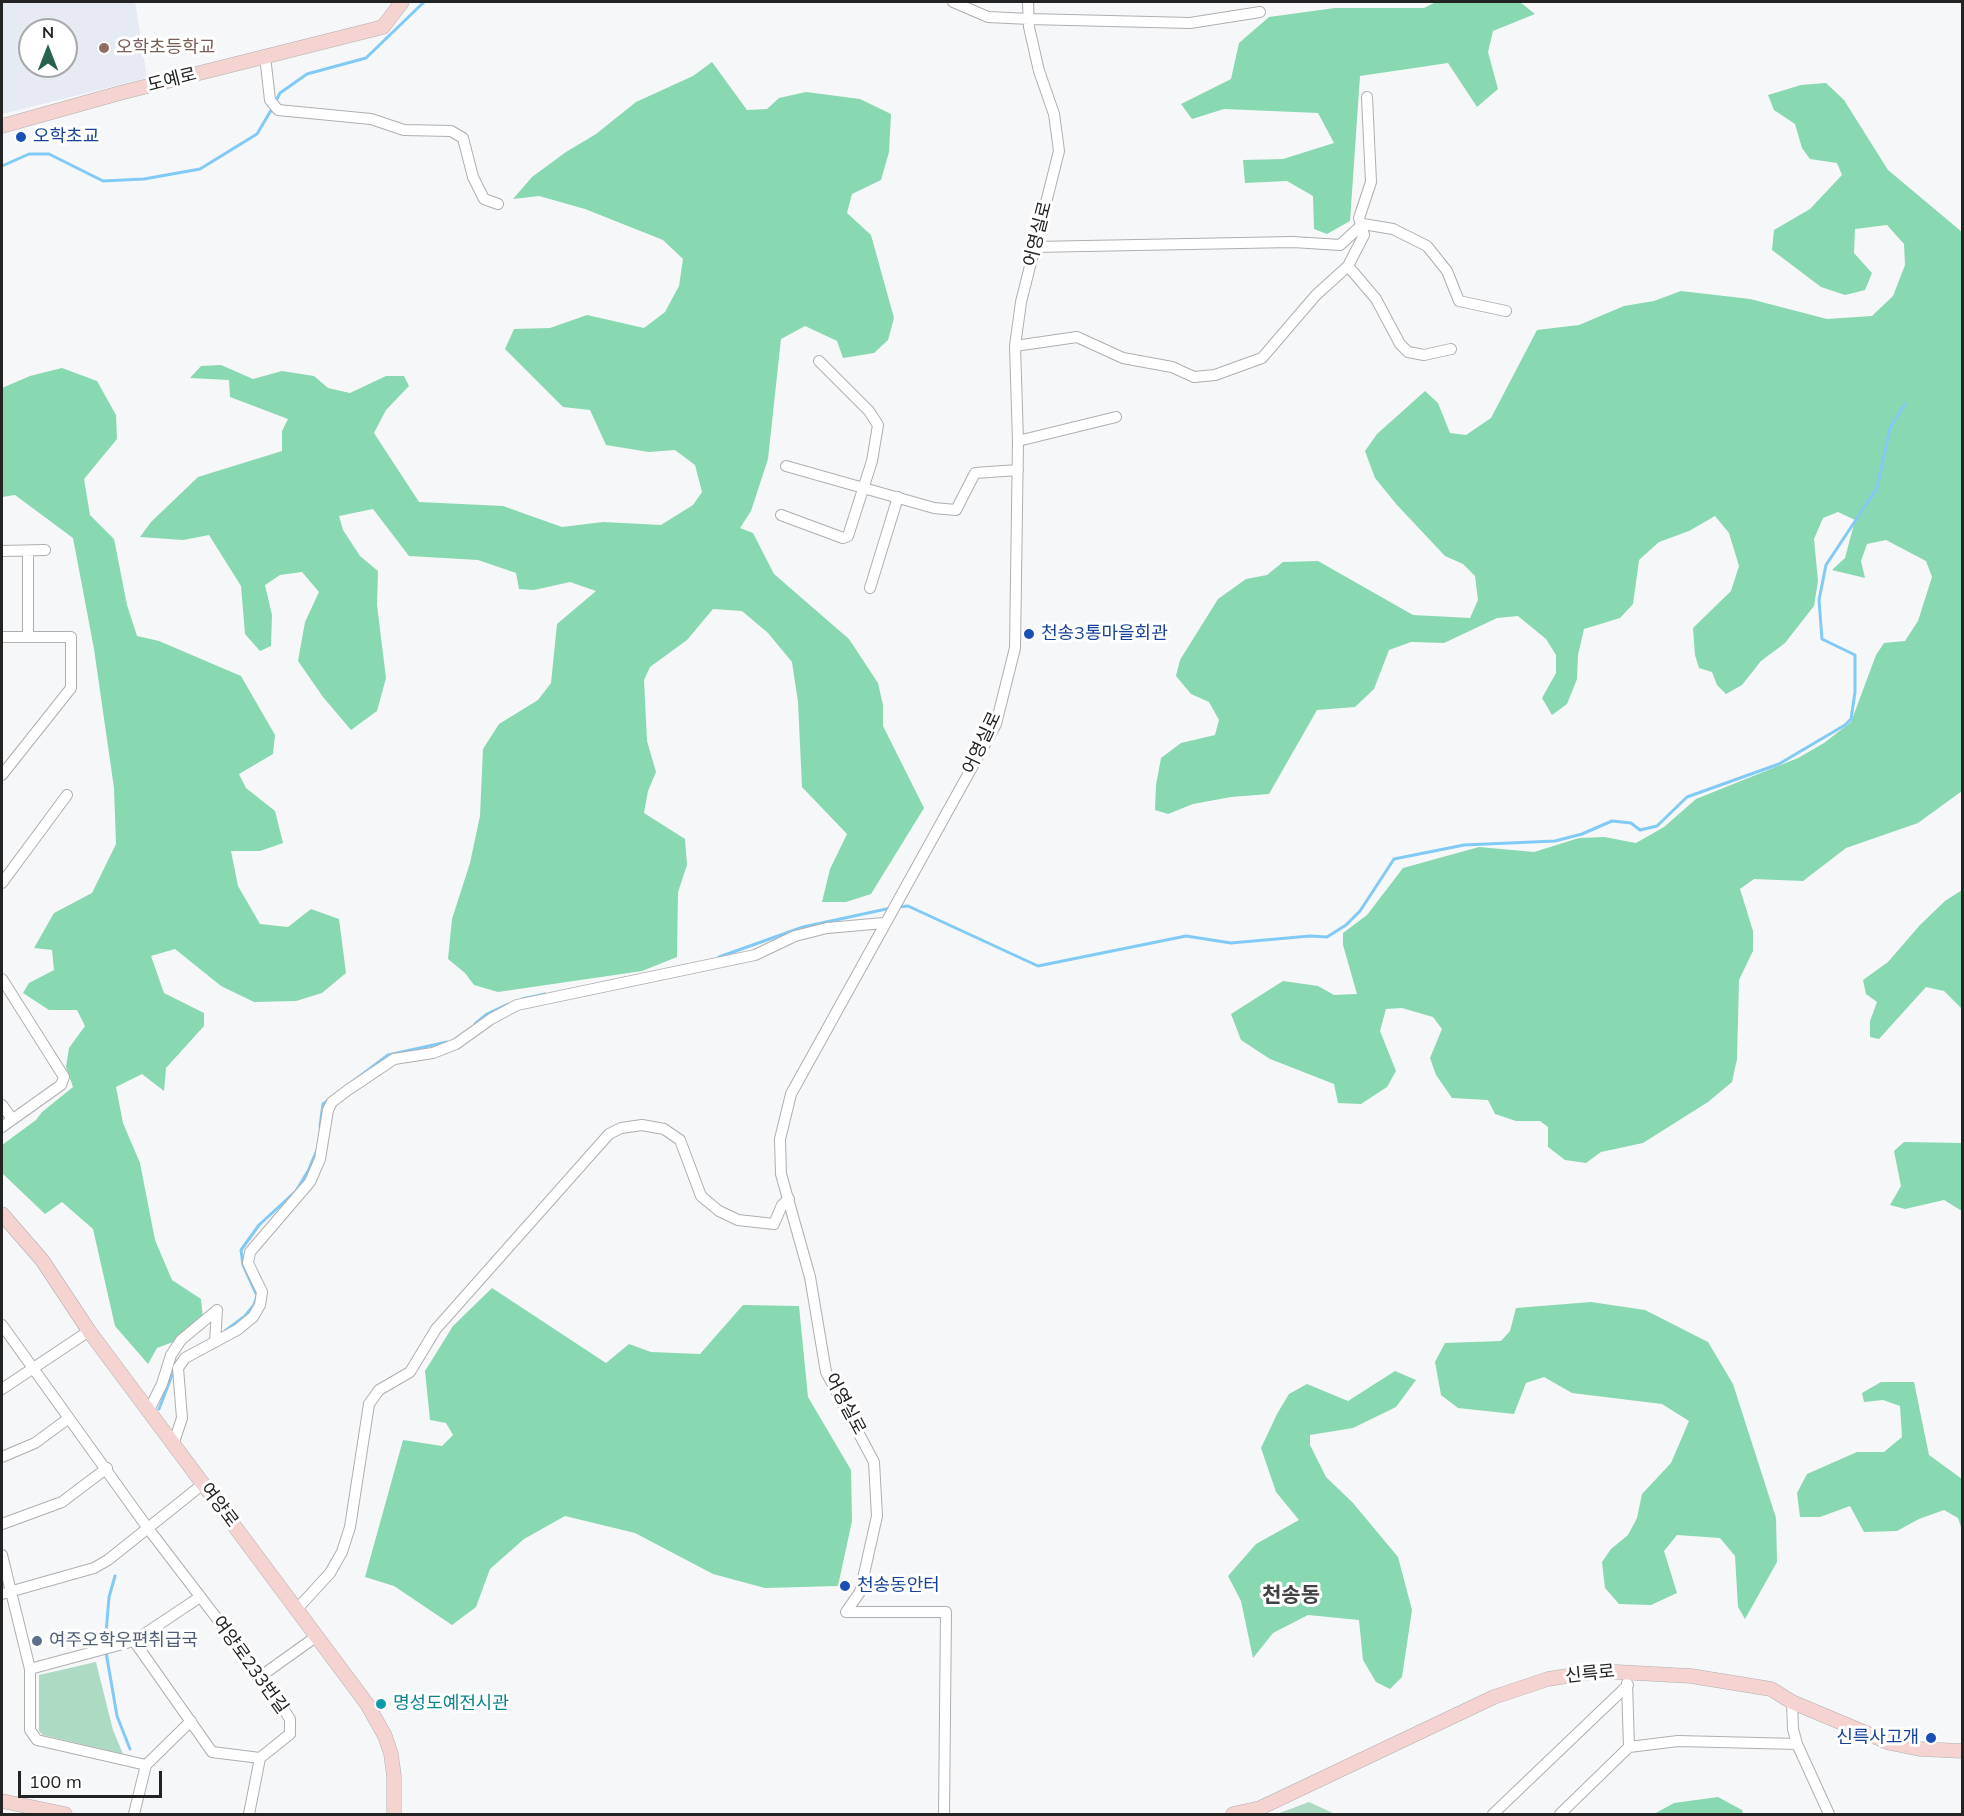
<!DOCTYPE html>
<html>
<head>
<meta charset="utf-8">
<style>
	body { margin:0 }
	#map { position:relative; width:1964px; height:1816px; overflow:hidden; background:#f6f7f9; font-family:Mulish,sans-serif }
	canvas { display:block }
	.frame { position:absolute; inset:0; border:3px solid #232324; pointer-events:none }
	.north { position:absolute; left:18px; top:18px; width:60px; height:60px; box-sizing:border-box; background:#fff; border:2px solid #a7a7a7; border-radius:50%; rotate:0deg; font-size:16px; font-weight:700; line-height:24px; text-align:center; color:#232324 }
	.north::after { content:''; display:block; margin:auto; width:21px; height:27px; background:#26624e; clip-path:polygon(50% 0,100% 100%,50% 72%,0 100%) }
	.scale { position:absolute; left:18px; top:1771px; width:144px; height:27px; box-sizing:border-box; border:3px solid #232324; border-top:0; padding-left:8px; font-size:18px; line-height:21px; white-space:nowrap; color:#232324; -webkit-text-stroke:4px #fff; paint-order:stroke }
</style>
</head>
<body>
<div id="map">
<canvas width="1964" height="1816"></canvas>
<div class="frame"></div>
<div class="north">N</div>
<div class="scale">100 m</div>
</div>
<script>
const ctx = document.querySelector('canvas').getContext('2d');
ctx.lineJoin = 'round';
function fillPath(path, color) { ctx.fillStyle = color; ctx.fill(path, 'evenodd'); }
const shape = rows => new Path2D(rows.map(r => 'M' + r).join(''));
function trace(path, color, width, dash) { ctx.strokeStyle = color; ctx.lineWidth = width; ctx.lineCap = dash ? 'butt' : 'round'; ctx.setLineDash(dash || []); ctx.stroke(path); }
function drawText(font, color, halo, rows, align = 'center') {
  ctx.font = font + ' Mulish,"Noto Sans KR",sans-serif'; ctx.lineWidth = 6; ctx.setLineDash([]); ctx.textBaseline = 'middle'; ctx.strokeStyle = halo; ctx.fillStyle = color; for (const [text, x, y, turn = 0] of rows) {
    ctx.save(); ctx.translate(x, y); ctx.rotate((+turn || 0) * Math.PI / 180); ctx.textAlign = isNaN(turn) ? turn : align; if (halo) ctx.strokeText(text, 0, 0); ctx.fillText(text, 0, 0); ctx.restore();
  }
}
const built = shape([
	[2,2,135,2,147,78,2,114],
	[30,30,66,30,66,66,30,66]
]);
const green = shape([
	[96,1662,113,1730,123,1754,43,1735,39,1731,39,1675],
	[1309,1802,1335,1814,1277,1814]
]);
const forest = shape([
	[1436,2,1520,2,1535,14,1493,31,1488,52,1498,89,1477,107,1448,63,1360,76,1350,221,1327,234,1314,229,1313,196,1287,181,1245,183,1243,160,1283,159,1334,143,1318,113,1224,109,1192,119,1181,104,1231,79,1239,43,1269,17,1335,8,1424,8],
	[712,62,747,110,767,109,779,98,806,92,860,99,891,114,889,152,881,180,852,194,847,213,871,235,894,318,888,340,874,353,843,358,837,341,805,326,781,339,768,459,751,511,740,528,753,533,774,574,849,639,878,683,883,705,883,726,924,808,871,894,846,902,822,902,830,869,847,834,802,787,798,702,792,662,768,633,742,611,713,609,687,640,650,667,644,680,647,741,656,772,648,791,644,813,685,839,687,865,678,892,677,957,642,971,498,992,474,985,465,973,448,959,452,919,470,863,480,816,483,749,499,724,538,700,551,683,557,624,596,591,570,582,534,590,519,589,516,573,478,560,409,556,373,509,339,516,343,530,360,556,378,571,377,605,386,678,377,711,351,730,323,697,298,661,305,622,319,592,302,572,280,575,265,585,272,615,271,646,260,651,245,634,241,586,209,535,183,540,140,537,151,522,198,477,282,451,282,431,288,419,230,397,229,380,190,378,201,366,221,365,253,379,282,371,314,376,328,388,350,393,386,376,404,376,409,386,386,410,374,433,419,502,503,506,562,527,603,522,661,525,693,505,702,492,695,465,675,450,649,452,606,445,590,410,563,407,505,349,514,329,550,328,587,315,644,328,665,312,679,286,683,259,663,240,585,209,539,196,513,199,532,177,566,152,596,134,636,102,693,76],
	[1826,83,1844,100,1888,170,1962,232,1962,791,1918,823,1846,848,1803,881,1754,879,1740,889,1753,931,1753,951,1739,980,1737,1059,1732,1082,1708,1102,1643,1143,1601,1152,1586,1163,1565,1160,1548,1147,1548,1127,1540,1121,1516,1121,1495,1114,1488,1100,1452,1098,1436,1075,1430,1058,1442,1029,1433,1017,1402,1008,1386,1009,1380,1031,1396,1071,1387,1087,1361,1104,1338,1103,1334,1084,1270,1059,1241,1040,1231,1014,1283,981,1318,986,1334,995,1357,994,1343,945,1343,933,1367,915,1403,868,1479,847,1534,852,1579,838,1604,837,1636,843,1664,827,1696,799,1798,758,1824,743,1851,722,1876,655,1884,643,1905,641,1918,621,1932,577,1926,561,1886,540,1867,544,1861,561,1865,578,1832,570,1845,558,1855,520,1838,512,1823,518,1814,539,1818,581,1814,606,1785,643,1761,661,1742,685,1726,694,1717,685,1712,672,1699,668,1695,655,1693,628,1731,591,1739,566,1729,533,1715,516,1689,531,1659,542,1639,560,1633,604,1620,618,1584,629,1578,655,1577,679,1567,704,1552,715,1542,698,1556,673,1556,655,1546,639,1518,616,1497,618,1444,643,1411,642,1389,650,1374,689,1355,707,1317,710,1269,794,1231,797,1193,804,1168,814,1155,810,1156,785,1161,758,1181,743,1215,735,1219,720,1209,702,1191,694,1176,676,1180,660,1218,599,1246,579,1267,575,1283,562,1318,561,1413,615,1470,618,1478,600,1475,576,1463,564,1445,556,1397,505,1375,478,1365,451,1377,434,1425,391,1438,403,1450,433,1466,435,1491,418,1537,330,1579,325,1624,306,1654,301,1681,291,1750,299,1827,319,1872,316,1893,296,1905,265,1904,244,1887,225,1855,229,1854,253,1872,273,1865,290,1845,295,1821,287,1772,250,1774,230,1810,209,1842,175,1837,163,1810,159,1802,148,1795,124,1774,110,1768,95,1801,85],
	[62,368,97,381,116,415,117,439,84,479,90,515,114,539,127,605,137,636,159,641,241,676,275,735,273,754,239,774,246,788,275,811,283,843,260,851,231,851,238,886,260,924,288,927,311,909,339,919,346,973,322,993,296,1001,254,1002,221,986,175,949,151,956,164,993,204,1013,204,1026,166,1068,164,1091,142,1074,116,1087,123,1123,140,1163,155,1240,172,1280,201,1299,203,1319,181,1339,157,1348,148,1364,115,1326,93,1229,62,1202,45,1214,2,1173,2,1145,36,1120,42,1112,73,1087,66,1067,69,1048,85,1026,77,1010,49,1010,23,993,29,983,54,970,52,950,34,948,54,913,92,893,116,844,114,788,94,649,73,538,15,495,2,497,2,388,30,376],
	[1962,890,1962,1009,1944,991,1926,987,1879,1039,1870,1037,1870,1021,1877,1002,1866,994,1863,980,1888,962,1920,925,1945,901],
	[1904,1142,1962,1143,1962,1211,1944,1200,1905,1209,1890,1205,1901,1186,1894,1151],
	[492,1288,606,1363,629,1344,651,1352,700,1354,743,1305,799,1306,808,1397,851,1470,852,1521,838,1586,765,1588,713,1574,635,1533,565,1516,524,1539,490,1569,476,1607,452,1625,394,1586,365,1577,403,1440,442,1446,453,1435,446,1423,430,1420,425,1371,453,1326],
	[1591,1302,1645,1310,1708,1342,1733,1384,1776,1518,1777,1562,1745,1619,1738,1607,1735,1556,1720,1538,1677,1535,1664,1551,1677,1593,1651,1605,1619,1604,1605,1588,1602,1562,1611,1549,1628,1535,1637,1518,1642,1494,1671,1463,1689,1421,1662,1404,1572,1393,1544,1377,1526,1383,1514,1414,1458,1408,1441,1395,1435,1362,1445,1343,1501,1341,1510,1331,1516,1308],
	[1395,1371,1416,1380,1396,1407,1353,1428,1310,1435,1310,1445,1326,1477,1353,1503,1398,1557,1412,1610,1402,1677,1390,1689,1376,1682,1363,1660,1359,1620,1308,1615,1273,1633,1253,1658,1241,1601,1228,1576,1256,1544,1299,1520,1276,1492,1261,1448,1277,1414,1289,1394,1307,1384,1348,1401],
	[1881,1382,1914,1382,1929,1455,1962,1479,1962,1530,1958,1518,1944,1510,1919,1519,1897,1531,1864,1532,1850,1506,1820,1517,1800,1517,1797,1493,1807,1474,1857,1452,1884,1452,1902,1437,1900,1406,1883,1400,1864,1402,1862,1393],
	[1718,1797,1742,1810,1743,1814,1654,1814,1674,1803]
]);
const stream = shape([
	[276,101,280,93,307,74,366,58,424,2],
	[2,166,29,154,49,154,103,181,144,179,200,169,257,134,273,107],
	[898,907,908,906,1038,966,1186,936,1231,943,1310,936,1327,937,1346,925,1360,911,1394,859,1464,845,1555,841,1582,834,1612,821,1631,823,1640,830,1657,826,1687,797,1779,764,1845,725,1851,719,1855,692,1855,655,1822,639,1819,600,1826,565,1877,488,1890,428,1905,404],
	[719,957,803,927,891,908],
	[522,999,545,994],
	[475,1024,487,1014,508,1004],
	[320,1126,323,1104,388,1055,447,1042],
	[225,1331,245,1316,254,1305,257,1296,243,1265,241,1250,259,1225,296,1191,308,1171,317,1150],
	[159,1409,174,1370],
	[105,1645,109,1597,115,1576],
	[106,1652,117,1716,130,1749]
]);
const street = shape([
	[953,2,988,17,1029,19,1190,23,1260,12],
	[265,56,270,100,278,110,371,119,404,130,451,131,463,138,473,177,484,199,498,204],
	[1363,224,1393,229,1427,246,1447,271,1459,301,1506,311],
	[1034,247,1293,242,1340,245,1363,224],
	[1348,266,1376,299,1400,344,1408,352,1424,355,1451,349],
	[1015,346,1077,337,1123,358,1172,367,1194,377,1215,375,1262,358,1316,295,1348,266,1364,235,1359,218,1371,182,1367,97],
	[1018,441,1116,417],
	[786,466,934,508,956,510,975,473,1018,470],
	[781,515,843,538,848,536,872,461,878,425,869,411,819,361],
	[2,551,45,550],
	[28,551,28,637],
	[870,588,898,497],
	[2,637,71,637,71,688,2,775],
	[2,883,67,795],
	[2,979,64,1077,61,1085,2,1127],
	[2,1105,12,1119],
	[2,1325,147,1527,261,1676,290,1719,290,1734,260,1758,249,1814],
	[2,1389,89,1331],
	[148,1412,162,1384,171,1355,181,1340,217,1310,215,1342],
	[173,1445,182,1418,178,1368,185,1358,237,1330,253,1317,260,1305,262,1292,248,1263,250,1252,310,1182,320,1159,328,1110,332,1102,348,1090,394,1059,433,1053,456,1044,491,1019,517,1005,755,955,795,936,827,928,884,923],
	[2,1457,35,1443,69,1418],
	[2,1524,62,1502,107,1468],
	[2,1555,30,1669,30,1730,37,1740,146,1765],
	[2,1594,94,1568,108,1560,203,1484],
	[297,1609,330,1573,342,1552,350,1527,369,1404,379,1390,410,1372,436,1329,609,1134,621,1128,642,1125,664,1129,680,1140,701,1196,719,1211,738,1220,774,1224,782,1205,789,1199],
	[134,1641,212,1752,260,1758],
	[30,1669,134,1641,200,1597],
	[261,1676,317,1636],
	[1627,1683,1629,1747],
	[1792,1702,1793,1729,1797,1744,1829,1814],
	[134,1814,146,1765,191,1721],
	[944,1814,946,1612,846,1612,860,1592,877,1516,874,1462,826,1372,810,1277,781,1174,780,1139,791,1094,996,724,1015,648,1018,441,1015,346,1021,302,1059,151,1054,114,1039,71,1029,27,1028,2],
	[1493,1814,1628,1685],
	[1560,1814,1629,1747,1678,1741,1797,1744]
]);
const secondary = shape([
	[2,126,120,93,383,27,402,2],
	[2,1214,42,1260,89,1331,367,1704,385,1736,391,1754,394,1776,394,1814],
	[2,1801,65,1814],
	[1233,1814,1260,1808,1494,1697,1548,1679,1599,1671,1691,1676,1771,1689,1792,1702,1890,1743,1920,1749,1962,1751]
]);
const markers = [
	[104,48,6,"#8d6e63"],
	[21,137,6,"#1a4fb4"],
	[1029,634,6,"#1a4fb4"],
	[845,1586,6,"#1a4fb4"],
	[37,1641,6,"#5c6f8a"],
	[381,1704,6,"#0f9aa8"],
	[1931,1738,6,"#1a4fb4"]
];
const educationNames = [
	["오학초등학교",116,48]
];
const streetNames = [
	["도예로",172,80,-14],
	["어영실로",1038,234,-76],
	["어영실로",982,743,-65],
	["어영실로",845,1404,62],
	["여양로",219,1505,53],
	["여양로233번길",250,1665,54],
	["신륵로",1590,1674,-6]
];
const transitNames = [
	["오학초교",33,137],
	["천송3통마을회관",1041,634],
	["천송동안터",857,1586],
	["신륵사고개",1919,1738,"right"]
];
const serviceNames = [
	["여주오학우편취급국",49,1641]
];
const cultureNames = [
	["명성도예전시관",393,1704]
];
const quarterNames = [
	["천송동",1291,1596]
];
fillPath(built, '#e5eaf3');
fillPath(green, '#acdac3');
fillPath(forest, '#88d8b2');
trace(stream, '#82caf6', 3);
trace(street, '#aeafb1', 12);
trace(secondary, '#aeafb1', 15);
trace(street, '#fff', 10);
trace(secondary, '#f5d3d1', 14);
for (const [x, y, r, color] of markers) { const dot = new Path2D(); dot.arc(x, y, r, 0, 2 * Math.PI); ctx.fillStyle = color; ctx.fill(dot); trace(dot, '#fff', 2); }
drawText('18px', '#785e54', '#fff', educationNames, 'left');
drawText('18px', '#232324', '#fff', streetNames);
drawText('18px', '#164399', '#fff', transitNames, 'left');
drawText('18px', '#4e5e75', '#fff', serviceNames, 'left');
drawText('18px', '#0d838f', '#fff', cultureNames, 'left');
drawText('bold 21px', '#424345', '#fff', quarterNames);
</script>
</body>
</html>
